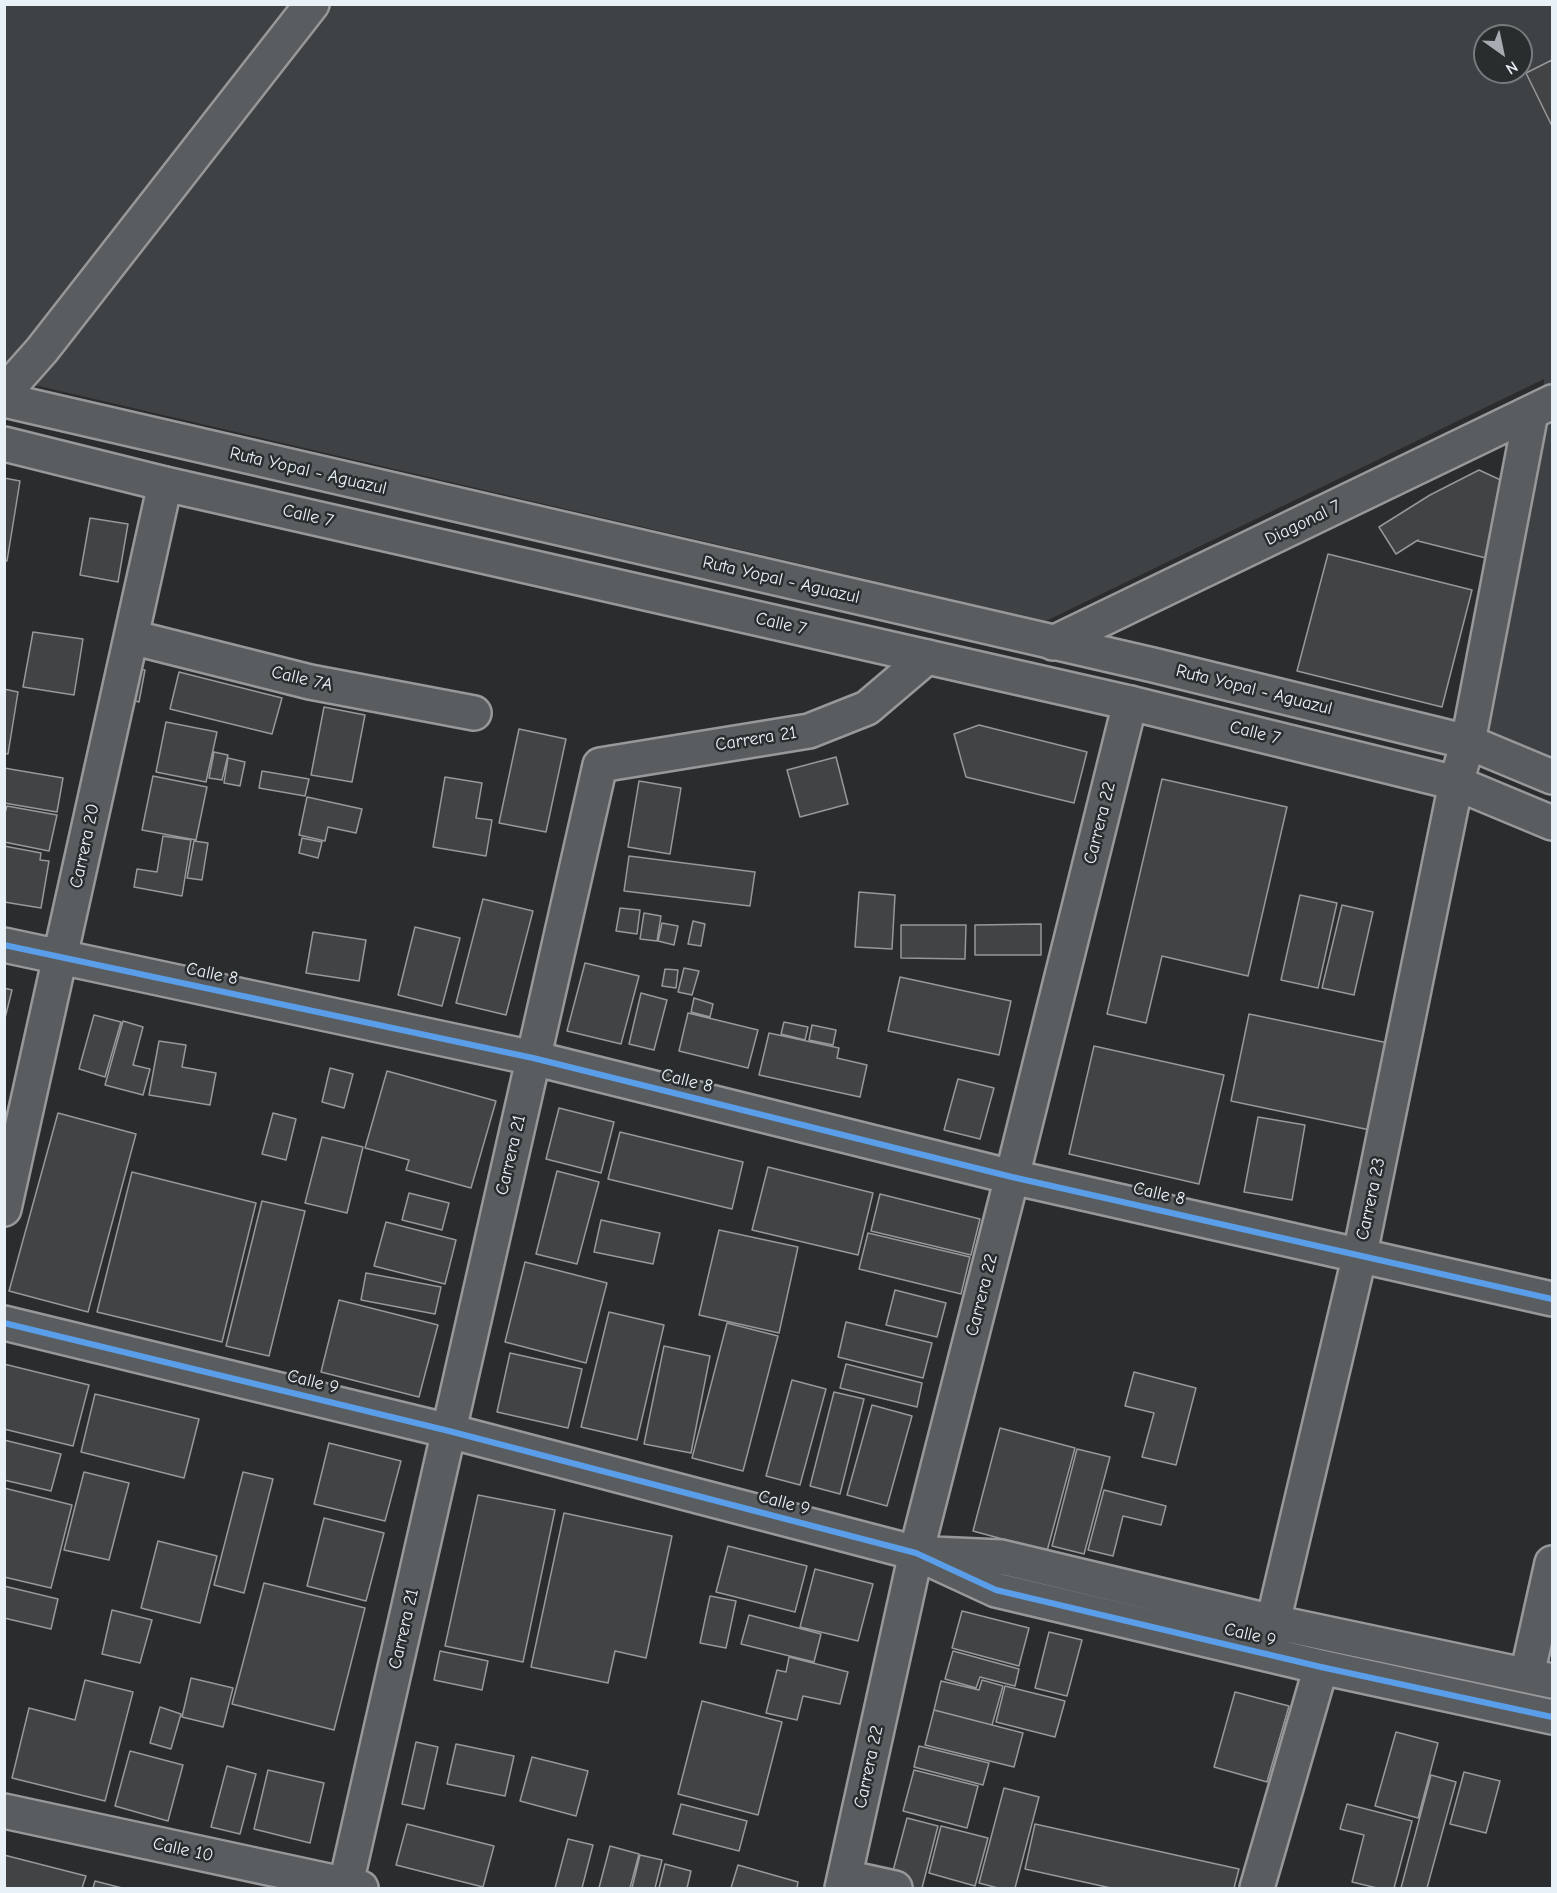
<!DOCTYPE html>
<html>
<head>
<meta charset="utf-8">
<style>
	body { margin:0 }
	#map { position:relative; width:1557px; height:1893px; overflow:hidden; background:#2b2c2d; font-family:"Comic Neue",sans-serif }
	canvas { display:block }
	.frame { position:absolute; inset:0; border:6px solid #e8f1f8; pointer-events:none }
	.north { position:absolute; left:1473px; top:24px; width:60px; height:60px; box-sizing:border-box; background:#2a2d2e; border:2px solid #767b7f; border-radius:50%; rotate:147deg; font-size:16px; font-weight:700; line-height:24px; text-align:center; color:#e8f1f8 }
	.north::after { content:''; display:block; margin:auto; width:21px; height:27px; background:#a6acb1; clip-path:polygon(50% 0,100% 100%,50% 72%,0 100%) }
</style>
</head>
<body>
<div id="map">
<canvas width="1557" height="1893"></canvas>
<div class="frame"></div>
<div class="north">N</div>
</div>
<script>
const ctx = document.querySelector('canvas').getContext('2d');
ctx.lineJoin = 'round';
function fillPath(path, color) { ctx.fillStyle = color; ctx.fill(path, 'evenodd'); }
const shape = rows => new Path2D(rows.map(r => 'M' + r).join(''));
function trace(path, color, width, dash) { ctx.strokeStyle = color; ctx.lineWidth = width; ctx.lineCap = dash ? 'butt' : 'round'; ctx.setLineDash(dash || []); ctx.stroke(path); }
function drawText(font, color, halo, rows, align = 'center') {
  ctx.font = font + ' "Comic Neue",sans-serif'; ctx.lineWidth = 5; ctx.setLineDash([]); ctx.textBaseline = 'middle'; ctx.strokeStyle = halo; ctx.fillStyle = color; for (const [text, x, y, turn = 0] of rows) {
    ctx.save(); ctx.translate(x, y); ctx.rotate((+turn || 0) * Math.PI / 180); ctx.textAlign = isNaN(turn) ? turn : align; if (halo) ctx.strokeText(text, 0, 0); ctx.fillText(text, 0, 0); ctx.restore();
  }
}
const green = shape([
	[5,5,1552,5,1552,759,1483,731,1540,445,1544,379,1046,621,43,387,5,378],
	[1485,36,1521,36,1521,72,1485,72]
]);
const building = shape([
	[1552,60,1552,126,1526,73,1552,60],
	[1479,470,1505,482,1486,558,1418,541,1418,540,1396,554,1379,527,1430,495,1479,470],
	[4,478,20,481,7,561,4,560,4,478],
	[90,518,128,524,118,582,80,575,90,518],
	[1328,554,1472,590,1442,707,1297,671,1328,554],
	[33,632,83,639,74,695,23,687,33,632],
	[133,668,145,670,139,702,127,699,133,668],
	[179,672,282,698,272,734,170,709,179,672],
	[4,689,18,692,8,754,4,753,4,689],
	[324,707,365,715,352,782,311,775,324,707],
	[166,722,217,732,206,782,156,772,166,722],
	[979,725,1087,752,1074,803,966,777,954,734,979,725],
	[519,729,566,739,546,832,499,823,519,729],
	[214,752,228,755,222,780,209,778,214,752],
	[836,757,848,804,800,817,787,770,836,757],
	[228,758,245,762,240,786,224,783,228,758],
	[4,768,63,778,57,812,4,803,4,768],
	[262,771,309,779,305,796,259,788,262,771],
	[153,776,207,787,196,840,142,830,153,776],
	[445,777,482,783,476,818,492,820,486,856,433,847,445,777],
	[1162,779,1287,807,1248,976,1162,956,1146,1023,1107,1014,1162,779],
	[639,781,681,788,670,854,628,847,639,781],
	[307,797,362,809,356,833,328,827,325,841,299,835,307,797],
	[7,806,57,815,49,851,4,842,4,816,7,806],
	[163,836,191,840,182,896,134,887,137,869,157,872,163,836],
	[302,838,322,842,318,858,299,853,302,838],
	[194,841,208,843,202,880,187,878,194,841],
	[4,846,41,853,40,860,49,861,41,908,4,902,4,846],
	[629,856,755,872,750,906,624,891,629,856],
	[859,892,895,895,892,949,855,947,859,892],
	[1300,895,1337,903,1318,988,1281,980,1300,895],
	[483,899,533,911,506,1015,456,1003,483,899],
	[1342,905,1373,912,1354,995,1322,988,1342,905],
	[620,908,640,910,637,934,616,931,620,908],
	[644,913,661,916,657,941,640,939,644,913],
	[693,921,705,924,701,946,688,944,693,921],
	[662,923,678,926,674,945,658,941,662,923],
	[1041,924,1041,955,975,955,975,925,1041,924],
	[901,925,966,925,965,959,901,958,901,925],
	[415,927,460,938,442,1006,398,995,415,927],
	[313,932,366,940,359,981,306,973,313,932],
	[585,963,639,976,621,1044,567,1031,585,963],
	[684,968,699,971,692,995,678,992,684,968],
	[665,969,678,970,676,988,662,986,665,969],
	[900,977,1011,1001,999,1055,888,1031,900,977],
	[4,988,12,990,4,1022,4,988],
	[641,993,667,1000,654,1050,629,1044,641,993],
	[694,998,713,1004,710,1017,691,1012,694,998],
	[688,1013,758,1030,748,1068,679,1051,688,1013],
	[1249,1014,1388,1043,1370,1130,1231,1101,1249,1014],
	[94,1015,121,1022,105,1077,79,1069,94,1015],
	[123,1021,143,1027,133,1065,150,1069,143,1095,105,1085,123,1021],
	[784,1022,808,1027,805,1040,781,1034,784,1022],
	[812,1025,836,1030,833,1045,809,1040,812,1025],
	[769,1033,839,1048,837,1058,867,1065,860,1097,759,1075,769,1033],
	[159,1041,186,1045,182,1067,216,1073,210,1105,149,1095,159,1041],
	[1094,1046,1224,1075,1199,1184,1069,1154,1094,1046],
	[330,1068,353,1074,344,1108,322,1102,330,1068],
	[387,1071,496,1101,471,1188,406,1170,409,1160,365,1148,387,1071],
	[958,1079,994,1088,980,1139,944,1130,958,1079],
	[559,1108,614,1122,601,1173,546,1159,559,1108],
	[58,1113,136,1134,88,1312,9,1291,58,1113],
	[273,1113,296,1119,286,1160,262,1154,273,1113],
	[1258,1117,1305,1125,1292,1200,1244,1192,1258,1117],
	[620,1132,743,1162,732,1209,608,1179,620,1132],
	[322,1137,363,1147,347,1213,305,1203,322,1137],
	[768,1167,873,1193,858,1255,752,1230,768,1167],
	[557,1171,599,1182,577,1264,536,1254,557,1171],
	[132,1172,256,1203,222,1342,97,1312,132,1172],
	[409,1193,449,1203,442,1230,402,1220,409,1193],
	[880,1194,980,1219,971,1255,871,1231,880,1194],
	[262,1201,305,1211,269,1356,226,1346,262,1201],
	[601,1220,660,1233,653,1264,594,1252,601,1220],
	[386,1222,456,1240,445,1284,374,1266,386,1222],
	[719,1230,798,1247,779,1333,699,1315,719,1230],
	[868,1233,970,1257,961,1294,859,1269,868,1233],
	[525,1262,607,1283,586,1363,505,1342,525,1262],
	[366,1273,441,1287,435,1314,361,1300,366,1273],
	[895,1290,946,1303,937,1337,886,1325,895,1290],
	[339,1300,438,1325,419,1397,321,1372,339,1300],
	[609,1312,664,1325,637,1440,581,1427,609,1312],
	[846,1322,932,1343,923,1378,838,1357,846,1322],
	[727,1323,778,1336,743,1471,692,1458,727,1323],
	[664,1346,710,1356,691,1453,644,1444,664,1346],
	[510,1353,582,1369,568,1428,497,1412,510,1353],
	[4,1364,89,1385,73,1446,4,1429,4,1364],
	[846,1364,922,1383,917,1407,840,1388,846,1364],
	[1134,1372,1196,1388,1176,1465,1142,1457,1154,1413,1125,1406,1134,1372],
	[792,1380,826,1389,800,1485,766,1476,792,1380],
	[834,1392,864,1399,840,1494,810,1486,834,1392],
	[95,1394,199,1419,184,1478,81,1452,95,1394],
	[872,1405,912,1416,887,1506,847,1495,872,1405],
	[1000,1428,1075,1448,1047,1551,973,1531,1000,1428],
	[4,1440,61,1454,51,1491,4,1480,4,1440],
	[329,1443,401,1461,385,1521,314,1504,329,1443],
	[1077,1449,1110,1457,1084,1554,1052,1546,1077,1449],
	[84,1472,129,1483,109,1560,64,1550,84,1472],
	[243,1472,273,1479,244,1593,214,1585,243,1472],
	[4,1488,72,1505,51,1588,4,1577,4,1488],
	[1104,1490,1166,1506,1161,1525,1123,1516,1113,1556,1088,1550,1104,1490],
	[478,1495,555,1510,523,1662,445,1646,478,1495],
	[564,1513,672,1536,646,1658,615,1651,608,1683,531,1667,564,1513],
	[324,1518,384,1533,366,1601,307,1586,324,1518],
	[158,1541,217,1556,200,1623,141,1608,158,1541],
	[728,1546,807,1566,795,1612,716,1592,728,1546],
	[815,1569,873,1584,858,1641,800,1627,815,1569],
	[264,1583,365,1608,334,1730,232,1704,264,1583],
	[4,1586,58,1599,51,1629,4,1618,4,1586],
	[710,1596,736,1601,726,1648,700,1643,710,1596],
	[112,1610,152,1620,140,1663,102,1654,112,1610],
	[962,1611,1029,1628,1019,1666,952,1648,962,1611],
	[749,1615,821,1634,814,1662,741,1644,749,1615],
	[1049,1632,1082,1640,1067,1696,1035,1688,1049,1632],
	[440,1651,488,1661,482,1690,434,1680,440,1651],
	[953,1651,1019,1669,1015,1686,980,1677,976,1688,945,1679,953,1651],
	[789,1657,848,1672,840,1704,803,1696,797,1720,766,1713,777,1670,786,1672,789,1657],
	[191,1678,233,1688,223,1727,182,1717,191,1678],
	[85,1680,133,1692,105,1801,12,1778,29,1708,75,1720,85,1680],
	[982,1680,1003,1686,992,1725,934,1710,941,1681,979,1690,982,1680],
	[1005,1686,1065,1701,1055,1737,996,1722,1005,1686],
	[1235,1692,1289,1706,1267,1782,1214,1767,1235,1692],
	[702,1701,782,1722,758,1815,678,1794,702,1701],
	[160,1707,181,1714,171,1749,150,1743,160,1707],
	[934,1710,1023,1733,1014,1767,925,1745,934,1710],
	[1396,1732,1438,1743,1418,1818,1375,1806,1396,1732],
	[416,1742,438,1747,424,1809,402,1804,416,1742],
	[456,1744,514,1756,505,1796,447,1784,456,1744],
	[919,1746,989,1763,983,1785,914,1767,919,1746],
	[130,1751,183,1765,168,1821,115,1806,130,1751],
	[532,1757,588,1771,576,1816,520,1801,532,1757],
	[227,1766,256,1774,240,1834,211,1827,227,1766],
	[268,1770,324,1783,310,1843,254,1829,268,1770],
	[914,1770,978,1786,967,1828,903,1811,914,1770],
	[1464,1772,1500,1781,1486,1833,1450,1824,1464,1772],
	[1431,1775,1456,1782,1427,1888,1401,1888,1431,1775],
	[1004,1788,1039,1797,1015,1888,998,1888,979,1883,1004,1788],
	[681,1804,747,1821,739,1851,673,1834,681,1804],
	[1347,1804,1412,1821,1394,1888,1377,1888,1352,1882,1364,1835,1340,1829,1347,1804],
	[907,1818,938,1826,922,1888,899,1888,889,1886,907,1818],
	[407,1824,494,1846,483,1887,396,1865,407,1824],
	[1035,1824,1239,1869,1234,1888,1111,1888,1025,1869,1035,1824],
	[941,1826,988,1838,975,1886,929,1873,941,1826],
	[568,1839,593,1845,582,1888,555,1888,568,1839],
	[610,1846,639,1854,630,1888,599,1888,610,1846],
	[4,1855,86,1876,82,1888,4,1888,4,1855],
	[640,1855,662,1860,655,1888,632,1888,640,1855],
	[665,1864,691,1871,687,1888,659,1888,665,1864],
	[738,1865,798,1882,797,1888,731,1888,738,1865],
	[95,1881,122,1888,93,1888,95,1881]
]);
const minor = shape([
	[4,393,42,350,312,4],
	[131,637,310,682,474,713],
	[1053,643,1552,402],
	[4,945,533,1058,1012,1177,1552,1299],
	[4,1209,165,484],
	[4,1323,449,1431,916,1553,996,1590,1321,1667,1552,1717],
	[933,1554,1001,1557,1273,1622,1552,1681],
	[1266,1654,1273,1622,1360,1254,1456,783,1468,742,1531,413],
	[1527,1675,1552,1563],
	[4,1811,361,1888],
	[845,1877,895,1888],
	[345,1888,600,765,809,731,867,708,927,657],
	[842,1888,916,1553,1012,1177,1130,703],
	[1257,1888,1321,1667]
]);
const major = shape([
	[4,400,1153,665,1468,742,1552,777],
	[4,444,165,484,1130,703,1456,783,1552,823]
]);
const cycleway = shape([
	[4,945,533,1058,1012,1177,1552,1299],
	[4,1323,449,1431,916,1553,996,1590,1321,1667,1552,1717]
]);
const streetNames = [
	["Ruta Yopal - Aguazul",308,471,13],
	["Calle 7",308,516,13],
	["Diagonal 7",1303,523,-26],
	["Ruta Yopal - Aguazul",781,580,13],
	["Calle 7",781,624,13],
	["Calle 7A",302,679,13],
	["Ruta Yopal - Aguazul",1254,690,14],
	["Calle 7",1255,733,14],
	["Carrera 21",756,739,-9],
	["Carrera 22",1100,823,-76],
	["Carrera 20",85,846,-78],
	["Calle 8",212,974,12],
	["Calle 8",687,1081,14],
	["Carrera 21",511,1155,-77],
	["Calle 8",1159,1194,13],
	["Carrera 23",1371,1199,-78],
	["Carrera 22",982,1295,-76],
	["Calle 9",313,1382,14],
	["Calle 9",784,1503,15],
	["Carrera 21",404,1629,-77],
	["Calle 9",1250,1635,13],
	["Carrera 22",869,1767,-78],
	["Calle 10",183,1850,12]
];
fillPath(green, '#3f4244');
fillPath(building, '#424344');
trace(building, '#96989a', 1.5);
trace(minor, '#96989a', 38);
trace(major, '#96989a', 38);
trace(minor, '#5a5d60', 33);
trace(major, '#5a5d60', 33);
trace(cycleway, '#5a9eea', 6);
drawText('18px', '#e8f1f8', '#2a2d2e', streetNames);
</script>
</body>
</html>
